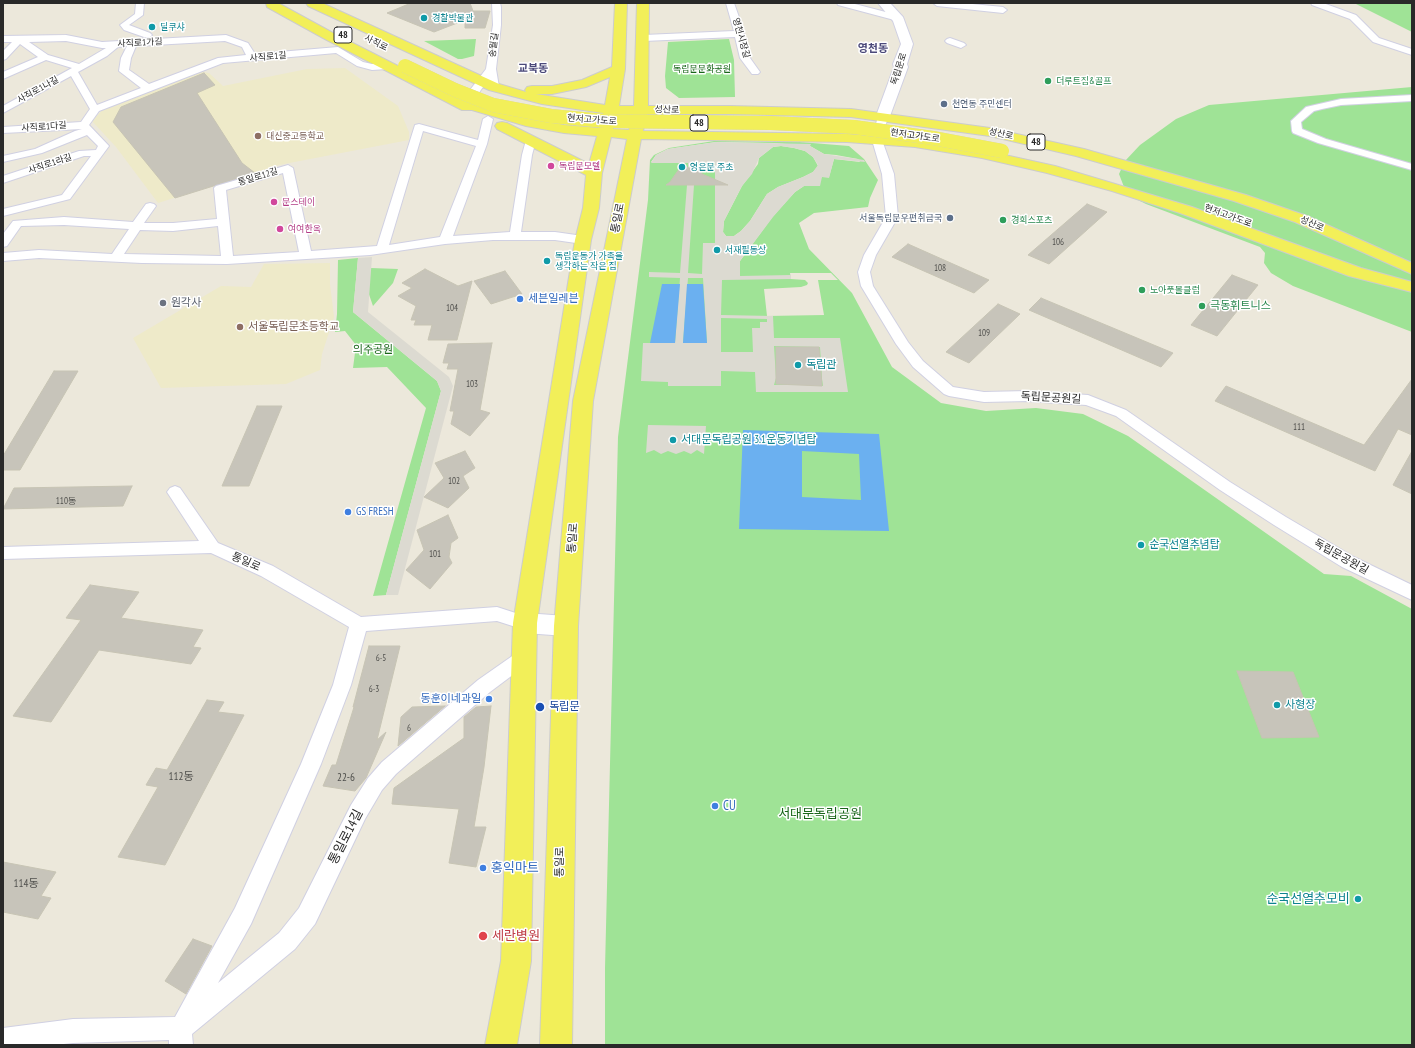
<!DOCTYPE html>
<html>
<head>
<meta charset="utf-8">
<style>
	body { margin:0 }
	#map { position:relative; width:1415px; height:1048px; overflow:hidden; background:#ece8db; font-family:"PT Sans Narrow",sans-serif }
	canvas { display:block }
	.frame { position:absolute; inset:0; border:4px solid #292929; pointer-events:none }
</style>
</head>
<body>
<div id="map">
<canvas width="1415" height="1048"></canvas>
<div class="frame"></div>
</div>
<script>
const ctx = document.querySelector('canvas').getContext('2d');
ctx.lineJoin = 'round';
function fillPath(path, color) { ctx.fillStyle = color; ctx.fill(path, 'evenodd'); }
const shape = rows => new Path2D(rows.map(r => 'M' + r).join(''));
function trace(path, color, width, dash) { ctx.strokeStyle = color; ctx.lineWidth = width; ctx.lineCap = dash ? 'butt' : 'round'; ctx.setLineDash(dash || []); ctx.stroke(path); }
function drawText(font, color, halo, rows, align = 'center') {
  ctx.font = font + ' "PT Sans Narrow","Noto Sans KR",sans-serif'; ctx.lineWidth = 3; ctx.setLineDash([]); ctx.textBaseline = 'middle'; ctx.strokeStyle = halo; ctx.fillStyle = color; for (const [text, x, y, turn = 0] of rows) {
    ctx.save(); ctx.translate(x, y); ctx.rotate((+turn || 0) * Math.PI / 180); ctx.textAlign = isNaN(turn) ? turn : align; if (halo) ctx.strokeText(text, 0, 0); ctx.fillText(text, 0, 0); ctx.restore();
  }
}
const education = shape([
	[345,68,398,106,409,132,409,140,279,165,158,203,116,147,92,121,106,106,194,71,209,73,223,86,307,69],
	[330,263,330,284,334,317,322,354,320,370,286,384,161,388,133,338,221,286,251,287,264,264]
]);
const green = shape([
	[1354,3,1412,3,1412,32],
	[476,39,474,56,462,59,458,59,424,41],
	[729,39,734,60,735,97,679,98,666,88,665,76,668,42],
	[1412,87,1412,332,1293,286,1271,273,1264,263,1265,253,1260,247,1146,204,1138,200,1124,187,1119,174,1125,161,1140,145,1176,119,1209,105],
	[714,141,800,142,849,146,864,159,878,180,870,198,868,207,814,213,799,223,809,249,852,293,892,367,941,403,986,411,1036,408,1083,414,1128,436,1324,574,1351,576,1412,609,1412,1045,605,1045,605,968,618,437,648,200,650,160,654,155,669,148],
	[716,142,774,143,810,146,824,154,836,155,858,159,860,162,834,159,829,177,822,177,813,185,804,186,795,192,773,216,740,261,739,266,715,243,715,163,651,162,656,155,668,149],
	[790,273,831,273,838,280,818,280,824,315,767,316,764,289,801,287,807,285,808,283,805,280,791,279],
	[781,146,794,148,805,151,813,157,818,166,813,172,803,177,778,187,767,194,750,221,741,231,734,236,726,236,723,232,724,221,742,186,758,164,759,158,773,147],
	[358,258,353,312,437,381,441,391,386,595,373,596,426,408,387,367,353,368,356,345,345,331,335,332,337,314,338,260],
	[371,268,398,269,393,283,373,306,363,277]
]);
const plaza = shape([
	[716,142,811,144,810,146,824,154,864,160,865,162,834,159,829,178,822,177,820,186,804,186,795,192,773,217,740,261,740,276,791,275,791,279,722,280,721,315,773,316,774,338,840,338,848,392,756,392,755,372,721,371,721,386,668,386,668,382,641,381,643,343,675,343,680,278,649,277,649,272,680,273,687,185,694,185,688,273,702,274,703,243,715,243,715,163,695,163,694,174,688,168,688,163,651,163,656,155,668,149],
	[781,146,794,148,805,151,813,157,818,165,813,172,803,177,778,187,767,194,750,221,741,231,734,236,726,236,723,232,724,221,742,186,752,174,759,158,773,147],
	[688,278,703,278,707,343,683,343],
	[721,318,767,319,767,322,760,322,760,328,752,328,753,352,721,352],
	[774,346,820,347,822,379,823,386,812,384,774,385,776,378],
	[372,257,368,312,449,377,453,386,398,595,386,595,441,391,437,381,353,312,358,258],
	[648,425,706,426,704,454,697,450,691,454,684,451,676,454,668,451,661,454,654,450,646,453]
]);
const water = shape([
	[662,284,680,284,675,343,650,343],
	[687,284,703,284,707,343,683,343],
	[743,430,879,434,889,531,739,529],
	[802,451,859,454,861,500,802,497]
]);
const building = shape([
	[411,3,470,3,473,11,490,11,485,28,465,28,465,20,434,32,387,13,411,3],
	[204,73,215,85,197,93,242,163,255,173,175,198,113,122,121,107,204,73],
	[682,165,691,169,699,165,702,174,728,185,666,185,670,182,682,165],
	[1087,204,1107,212,1049,264,1028,255,1087,204],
	[908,244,989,280,974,293,892,257,908,244],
	[425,269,458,286,472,281,457,340,428,340,432,325,414,325,416,320,411,320,416,306,398,296,412,288,402,283,425,269],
	[505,271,522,294,491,304,474,281,505,271],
	[1232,275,1258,285,1217,336,1191,325,1232,275],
	[1041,298,1173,353,1161,367,1029,310,1041,298],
	[998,304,1020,314,969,363,946,352,998,304],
	[492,343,480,410,490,413,470,436,451,424,454,411,450,411,458,369,447,369,449,363,443,363,448,344,492,343],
	[776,347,819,347,822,386,776,384,776,347],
	[54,371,78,371,20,470,3,470,3,456,54,371],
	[1412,379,1412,435,1398,429,1375,471,1215,401,1226,386,1364,445,1412,379],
	[257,406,282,406,249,486,222,486,257,406],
	[465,451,475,468,463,476,469,488,448,508,424,497,444,478,435,463,465,451],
	[1412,451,1412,494,1393,485,1412,451],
	[132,486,123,506,3,509,14,488,132,486],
	[448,515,458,538,451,543,449,557,452,563,430,589,406,570,424,550,417,530,448,515],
	[90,585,139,592,121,618,203,630,193,647,201,648,191,664,99,650,51,722,13,716,81,620,66,618,90,585],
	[369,646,400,646,377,740,386,732,366,778,355,791,323,786,332,765,336,765,354,707,353,707,369,646],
	[1237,671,1293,672,1319,737,1262,738,1237,671],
	[207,700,224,702,218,712,244,715,165,865,118,857,158,787,146,785,156,768,167,770,207,700],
	[445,706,398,746,401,717,412,707,445,706],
	[491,706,484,767,474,827,486,827,476,867,449,863,459,809,392,804,394,788,464,738,464,717,476,707,491,706],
	[3,862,56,872,41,896,51,898,38,919,3,912,3,862],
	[193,939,212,946,186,994,165,981,193,939]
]);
const street = shape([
	[136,3,144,3,143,15,129,25,150,33,152,35,150,37,144,37,124,30,120,25,135,14,136,3],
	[492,3,500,3,501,7,501,25,496,69,499,87,497,89,491,89,488,80,478,94,463,100,453,99,452,97,453,95,461,94,470,90,486,69,493,25,492,3],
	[726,3,734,3,740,20,750,58,760,72,758,74,752,74,740,58,735,37,644,41,639,38,644,35,734,31,726,3],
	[837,3,851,3,901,16,902,18,898,21,838,5,837,3],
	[933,3,962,3,1003,7,1007,10,1003,13,937,6,933,3],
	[1311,3,1323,3,1356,15,1379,38,1412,49,1412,55,1373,42,1350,19,1312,5,1311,3],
	[66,35,102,42,226,35,248,43,255,54,338,47,363,62,372,64,388,63,393,66,388,69,372,70,357,66,336,53,223,63,99,111,89,125,109,146,70,199,3,216,3,209,62,195,91,156,84,156,3,183,3,176,79,151,96,150,98,146,87,135,42,153,3,162,3,156,35,149,75,131,82,129,3,133,3,127,81,122,90,109,71,76,3,113,3,106,72,68,46,60,3,79,3,72,38,57,20,44,6,59,3,60,3,51,12,42,3,42,3,36,66,35],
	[66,41,102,48,106,48,79,64,48,55,29,42,66,41],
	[225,41,242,47,246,55,218,58,149,84,129,70,131,58,136,46,225,41],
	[127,46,121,58,119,71,141,88,97,105,78,72,107,56,118,47,127,46],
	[950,38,964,43,966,45,961,48,947,43,945,41,947,39,950,38],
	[1412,95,1412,101,1341,105,1322,109,1314,111,1301,122,1302,129,1326,139,1412,164,1412,170,1318,143,1293,133,1292,131,1291,121,1306,107,1341,99,1412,95],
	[883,113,888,116,882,140,894,174,898,217,876,255,870,272,873,286,908,342,923,361,953,387,984,392,1028,391,1088,395,1126,410,1230,482,1286,517,1354,557,1412,585,1412,600,1342,567,1274,525,1220,490,1116,416,1086,405,1028,401,984,402,949,396,944,394,913,367,896,344,861,286,858,272,864,255,886,217,882,174,872,140,878,116,883,113],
	[488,116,493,119,487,144,453,236,510,232,522,155,526,140,531,137,536,140,532,155,521,232,555,232,583,236,587,237,589,240,587,243,583,244,555,240,493,240,445,244,370,255,227,264,142,263,39,258,3,261,3,253,39,250,112,254,129,229,64,225,21,226,7,246,3,247,3,234,13,221,64,217,133,222,146,204,150,203,154,204,156,206,144,223,173,223,217,219,214,188,216,186,288,165,293,168,311,251,377,246,415,125,419,124,478,140,483,119,488,116],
	[423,131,476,146,440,237,389,245,423,131],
	[283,173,299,252,233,256,226,190,283,173],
	[218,226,221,256,124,254,140,230,173,231,218,226],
	[175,486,180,488,218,543,273,566,361,617,497,607,531,618,534,623,531,628,525,630,497,621,366,631,351,685,321,764,251,924,218,983,279,933,299,908,351,805,368,778,382,762,478,680,518,652,524,649,530,652,533,657,530,662,490,692,396,774,382,790,365,819,315,924,295,949,192,1034,193,1045,169,1045,169,1040,73,1043,54,1045,3,1045,3,1028,73,1019,175,1017,235,908,301,764,333,685,349,627,261,576,211,553,3,559,3,547,199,541,167,492,170,488,175,486]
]);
const secondary = shape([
	[878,3,890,3,903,17,913,44,907,64,908,67,890,116,888,119,883,120,878,119,876,116,894,67,893,64,901,44,893,21,878,3],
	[525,613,566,616,574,619,578,626,574,633,566,636,525,633,517,630,513,623,517,616,525,613]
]);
const primary = shape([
	[266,3,278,3,333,33,459,97,528,118,564,125,599,128,603,113,542,104,489,90,308,6,306,3,322,3,499,84,526,92,525,90,527,87,532,86,552,86,582,80,612,67,615,3,627,3,625,69,619,106,634,106,637,3,649,3,648,106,730,106,851,109,990,128,1084,149,1246,195,1307,216,1412,263,1412,274,1295,222,1234,201,1076,156,990,136,851,117,730,114,647,114,643,131,847,134,915,139,982,150,1055,166,1192,207,1361,268,1412,282,1412,292,1349,276,1180,213,1112,191,1047,173,982,158,915,147,847,142,641,139,593,401,578,626,572,1045,540,1045,554,626,573,401,627,139,611,137,602,173,599,208,591,240,537,623,531,961,517,1045,485,1045,501,961,513,623,575,240,583,208,586,175,497,129,495,126,497,123,502,122,507,123,589,164,597,136,564,133,526,126,472,110,462,110,325,39,267,7,266,3],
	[610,77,605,105,536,94,552,94,586,87,610,77],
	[617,114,633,114,629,130,613,129,617,114]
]);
const primaryBridge = shape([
	[405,66,455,90,493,105,551,116,605,121,771,123,854,127,933,138,1002,151]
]);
const markers = [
	[424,18,4,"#0f9aa8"],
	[152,27,4,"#0f9aa8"],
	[1048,81,4,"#2e9e5b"],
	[944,104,4,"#5c6f8a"],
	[258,136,4,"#8d6e63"],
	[551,166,4,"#d1479c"],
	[682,167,4,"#0f9aa8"],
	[274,202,4,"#d1479c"],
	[950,218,4,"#5c6f8a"],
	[1003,220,4,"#2e9e5b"],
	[280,229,4,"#d1479c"],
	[717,250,4,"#0f9aa8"],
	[547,261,4,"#0f9aa8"],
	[1142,290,4,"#2e9e5b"],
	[520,299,4,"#3f7fe0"],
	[163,303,4,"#6b7280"],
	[1202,306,4,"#2e9e5b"],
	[240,327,4,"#8d6e63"],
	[798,365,4,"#0f9aa8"],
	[673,440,4,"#0f9aa8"],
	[348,512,4,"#3f7fe0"],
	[1141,545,4,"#0f9aa8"],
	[489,699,4,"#3f7fe0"],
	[1277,705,4,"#0f9aa8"],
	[540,707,5,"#1a4fb4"],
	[715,806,4,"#3f7fe0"],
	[483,868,4,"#3f7fe0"],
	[1358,899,4,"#0f9aa8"],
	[483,936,5,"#e0444e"]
];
const farCulturenames = [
	["경찰박물관",432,18],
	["딜쿠샤",160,27],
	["영은문 주초",690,167],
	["서재필동상",725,250],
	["독립운동가 가족을",555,256],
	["생각하는 작은 집",555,266]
];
const farStreetnames = [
	["영천시장길",741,38,74],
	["사직로1가길",140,43,-3],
	["사직로",376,43,26],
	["송월길",494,45,-83],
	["사직로1길",268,57,-5],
	["독립문로",899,69,-73],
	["사직로1나길",38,90,-29],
	["성산로",667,110,1],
	["현저고가도로",592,120,4],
	["사직로1다길",44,127,-4],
	["성산로",1001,134,12],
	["현저고가도로",915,136,8],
	["사직로1라길",50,164,-18],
	["통일로12길",258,177,-17],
	["현저고가도로",1228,216,20],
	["성산로",1312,224,23]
];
const farParknames = [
	["독립문문화공원",702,69]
];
const farLeisurenames = [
	["더루트짐&골프",1056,81],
	["경희스포츠",1011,220],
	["노아풋볼클럽",1150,290]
];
const farServicenames = [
	["천연동 주민센터",952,104],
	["서울독립문우편취급국",942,218,"right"]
];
const farEducationnames = [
	["대신중고등학교",266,136]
];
const farHotelnames = [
	["독립문모텔",559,166],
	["문스테이",282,202],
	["여여한옥",288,229]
];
const numberNames = [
	["106",1058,242],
	["108",940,268],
	["104",452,308],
	["109",984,333],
	["103",472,384],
	["111",1299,427],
	["102",454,481],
	["110동",66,501],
	["101",435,554],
	["6-5",381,658],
	["6-3",374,689],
	["6",409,728]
];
const shields = [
	[343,35,18],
	[699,123,18],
	[1036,142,18]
];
const shieldNames = [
	["48",343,35],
	["48",699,123],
	["48",1036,142]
];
const farQuarternames = [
	["영천동",873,49],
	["교북동",533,69]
];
const streetNames = [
	["통일로",618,218,-79],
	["독립문공원길",1051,398,3],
	["통일로",573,538,-86],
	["독립문공원길",1341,557,29],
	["통일로",246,562,24],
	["통일로",560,862,-89]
];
const shopNames = [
	["세븐일레븐",528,299],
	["GS FRESH",356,512],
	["동훈이네과일",481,699,"right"]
];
const worshipNames = [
	["원각사",171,303]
];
const leisureNames = [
	["극동휘트니스",1210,306]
];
const educationNames = [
	["서울독립문초등학교",248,327]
];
const parkNames = [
	["의주공원",373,350]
];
const cultureNames = [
	["독립관",806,365],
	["서대문독립공원 3.1운동기념탑",681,440],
	["순국선열추념탑",1149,545],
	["사형장",1285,705]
];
const transitNames = [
	["독립문",549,707]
];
const nearNumbernames = [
	["112동",181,777],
	["22-6",346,778],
	["114동",26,884]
];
const nearShopnames = [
	["CU",723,806],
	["홍익마트",491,868]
];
const nearParknames = [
	["서대문독립공원",820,814]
];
const nearStreetnames = [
	["통일로14길",346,837,-63]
];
const nearCulturenames = [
	["순국선열추모비",1350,899]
];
const nearHealthnames = [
	["세란병원",492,936]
];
fillPath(education, '#eeeac9');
fillPath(green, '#9fe396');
fillPath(plaza, '#dcdad1');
fillPath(water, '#6bb0f0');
fillPath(building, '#c7c4ba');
trace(building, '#c7c4b4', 1);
trace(street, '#d0d0e2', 2);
trace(secondary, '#d0d0e2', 2);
trace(primary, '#ccc', 2);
fillPath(street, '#fff');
fillPath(secondary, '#fff');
fillPath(primary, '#f2ef59');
trace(primaryBridge, '#ccc', 14, []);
trace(primaryBridge, '#f2ef59', 14);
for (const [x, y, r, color] of markers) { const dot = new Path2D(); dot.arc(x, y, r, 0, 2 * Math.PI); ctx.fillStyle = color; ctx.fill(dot); trace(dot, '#fff', 1.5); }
drawText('9px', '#0d838f', '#fff', farCulturenames, 'left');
drawText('9px', '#292929', '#fff', farStreetnames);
drawText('9px', '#196719', '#fff', farParknames);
drawText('9px', '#27864d', '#fff', farLeisurenames, 'left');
drawText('9px', '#4e5e75', '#fff', farServicenames, 'left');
drawText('9px', '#785e54', '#fff', farEducationnames, 'left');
drawText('9px', '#b23c85', '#fff', farHotelnames, 'left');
drawText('9px', '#50504d', null, numberNames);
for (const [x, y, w] of shields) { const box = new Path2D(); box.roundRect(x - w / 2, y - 8, w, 16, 3); ctx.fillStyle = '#fff'; ctx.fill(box); trace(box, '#292929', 1); }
drawText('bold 10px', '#292929', null, shieldNames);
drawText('bold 11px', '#4b497a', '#fff', farQuarternames);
drawText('11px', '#292929', '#fff', streetNames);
drawText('11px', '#366cbe', '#fff', shopNames, 'left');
drawText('11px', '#5b616d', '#fff', worshipNames, 'left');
drawText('11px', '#27864d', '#fff', leisureNames, 'left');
drawText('11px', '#785e54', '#fff', educationNames, 'left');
drawText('11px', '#196719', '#fff', parkNames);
drawText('11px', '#0d838f', '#fff', cultureNames, 'left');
drawText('11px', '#164399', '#fff', transitNames, 'left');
drawText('11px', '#50504d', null, nearNumbernames);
drawText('13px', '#366cbe', '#fff', nearShopnames, 'left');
drawText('13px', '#196719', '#fff', nearParknames);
drawText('13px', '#292929', '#fff', nearStreetnames);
drawText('13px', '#0d838f', '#fff', nearCulturenames, 'right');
drawText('13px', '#be3a42', '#fff', nearHealthnames, 'left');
</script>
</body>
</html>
